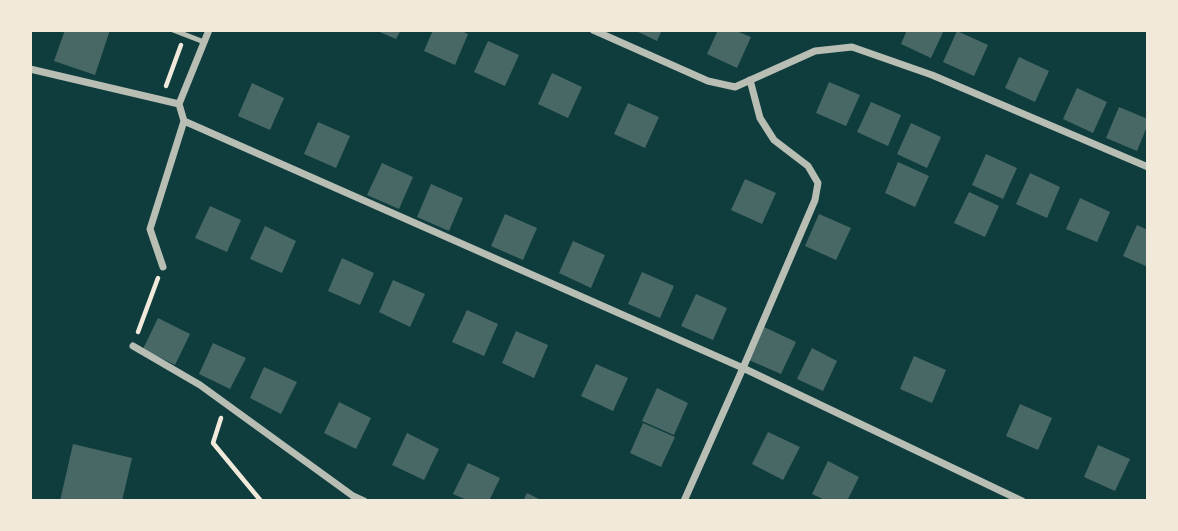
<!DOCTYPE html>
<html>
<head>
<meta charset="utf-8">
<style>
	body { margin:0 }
	#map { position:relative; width:1178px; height:531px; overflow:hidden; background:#0f3d3e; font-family:Lato,sans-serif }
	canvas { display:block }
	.frame { position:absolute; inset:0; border:32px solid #f1e9da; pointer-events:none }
</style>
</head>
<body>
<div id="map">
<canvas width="1178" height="531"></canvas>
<div class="frame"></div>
</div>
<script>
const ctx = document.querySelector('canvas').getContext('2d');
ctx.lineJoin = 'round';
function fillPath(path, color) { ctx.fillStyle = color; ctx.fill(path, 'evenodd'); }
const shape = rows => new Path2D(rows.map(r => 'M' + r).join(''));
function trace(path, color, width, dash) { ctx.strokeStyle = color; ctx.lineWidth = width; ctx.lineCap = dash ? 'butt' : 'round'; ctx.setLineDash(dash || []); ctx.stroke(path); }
const building = shape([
	[65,30,110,30,95,75,54,61],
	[375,30,401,30,396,39],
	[433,30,459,30,468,34,455,65,424,51],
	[634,30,662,30,657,41],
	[718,30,734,30,751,37,737,68,707,54],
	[907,30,944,30,931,58,901,44],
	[957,31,988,45,974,76,943,62],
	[488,41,519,55,505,86,474,72],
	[1019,57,1049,71,1035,102,1005,88],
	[552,73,582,87,568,118,538,104],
	[829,82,860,95,846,126,816,113],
	[252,83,284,98,270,130,238,116],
	[1077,88,1107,102,1093,133,1063,119],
	[871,102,901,115,888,146,857,132],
	[628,103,659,117,645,148,614,134],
	[1119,107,1148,119,1148,124,1137,151,1106,138],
	[318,122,350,136,336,168,304,154],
	[911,123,941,137,927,168,897,154],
	[986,154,1017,168,1003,199,972,185],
	[898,162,929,176,915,207,885,193],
	[382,163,413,177,399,209,367,195],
	[1030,173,1060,187,1047,218,1016,204],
	[745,179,776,193,762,224,731,210],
	[431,184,463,198,449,231,417,217],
	[969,192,999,206,985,237,954,223],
	[1080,198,1110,212,1097,242,1066,229],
	[210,206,241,220,227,252,195,238],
	[505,214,537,228,523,260,491,246],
	[819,214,851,228,836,260,805,246],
	[1137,225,1148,230,1148,267,1123,256],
	[265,226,296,241,282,273,250,259],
	[573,241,605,255,591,288,559,273],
	[342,258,374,273,360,305,328,291],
	[642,272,674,286,660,318,628,304],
	[393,280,425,294,410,327,379,312],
	[696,294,727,308,713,340,681,326],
	[467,310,498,324,484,356,452,342],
	[158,318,190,334,175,365,143,349],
	[764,327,796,342,781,374,749,360],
	[516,331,548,345,534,378,502,363],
	[213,343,246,358,230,389,199,374],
	[812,348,837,361,823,391,797,379],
	[914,356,946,370,932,403,900,389],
	[596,364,628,378,613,411,581,396],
	[264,367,297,382,281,414,250,398],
	[657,388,688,403,674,435,642,421],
	[339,402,371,418,356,449,324,433],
	[1020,404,1052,418,1038,450,1006,436],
	[643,423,675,437,661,467,630,453],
	[768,432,800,447,783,480,752,464],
	[407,433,439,449,424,480,392,465],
	[73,444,132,458,122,501,60,501],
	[1098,445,1130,459,1115,491,1084,477],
	[828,461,859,477,847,501,827,501,812,494],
	[468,463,500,478,489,501,469,501,453,494],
	[527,493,543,501,523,501]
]);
const path = shape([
	[166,86,181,45],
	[138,332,158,278],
	[221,418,213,443,261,501]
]);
const service = shape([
	[173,30,204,42]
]);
const minor = shape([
	[593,30,708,81,735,87,815,51,852,47,932,75,1148,167],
	[30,69,179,104,184,121],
	[179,104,209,30],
	[184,121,743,368,1022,501],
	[163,267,150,229,184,121],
	[133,346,200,385,353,496,364,501],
	[684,501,743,368,815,200,818,183,808,166,774,140,760,118,750,80]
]);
fillPath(building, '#486865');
trace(path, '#f1e9da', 4.5);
trace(service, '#b8beb3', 5);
trace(minor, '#b8beb3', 7);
</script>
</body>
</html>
